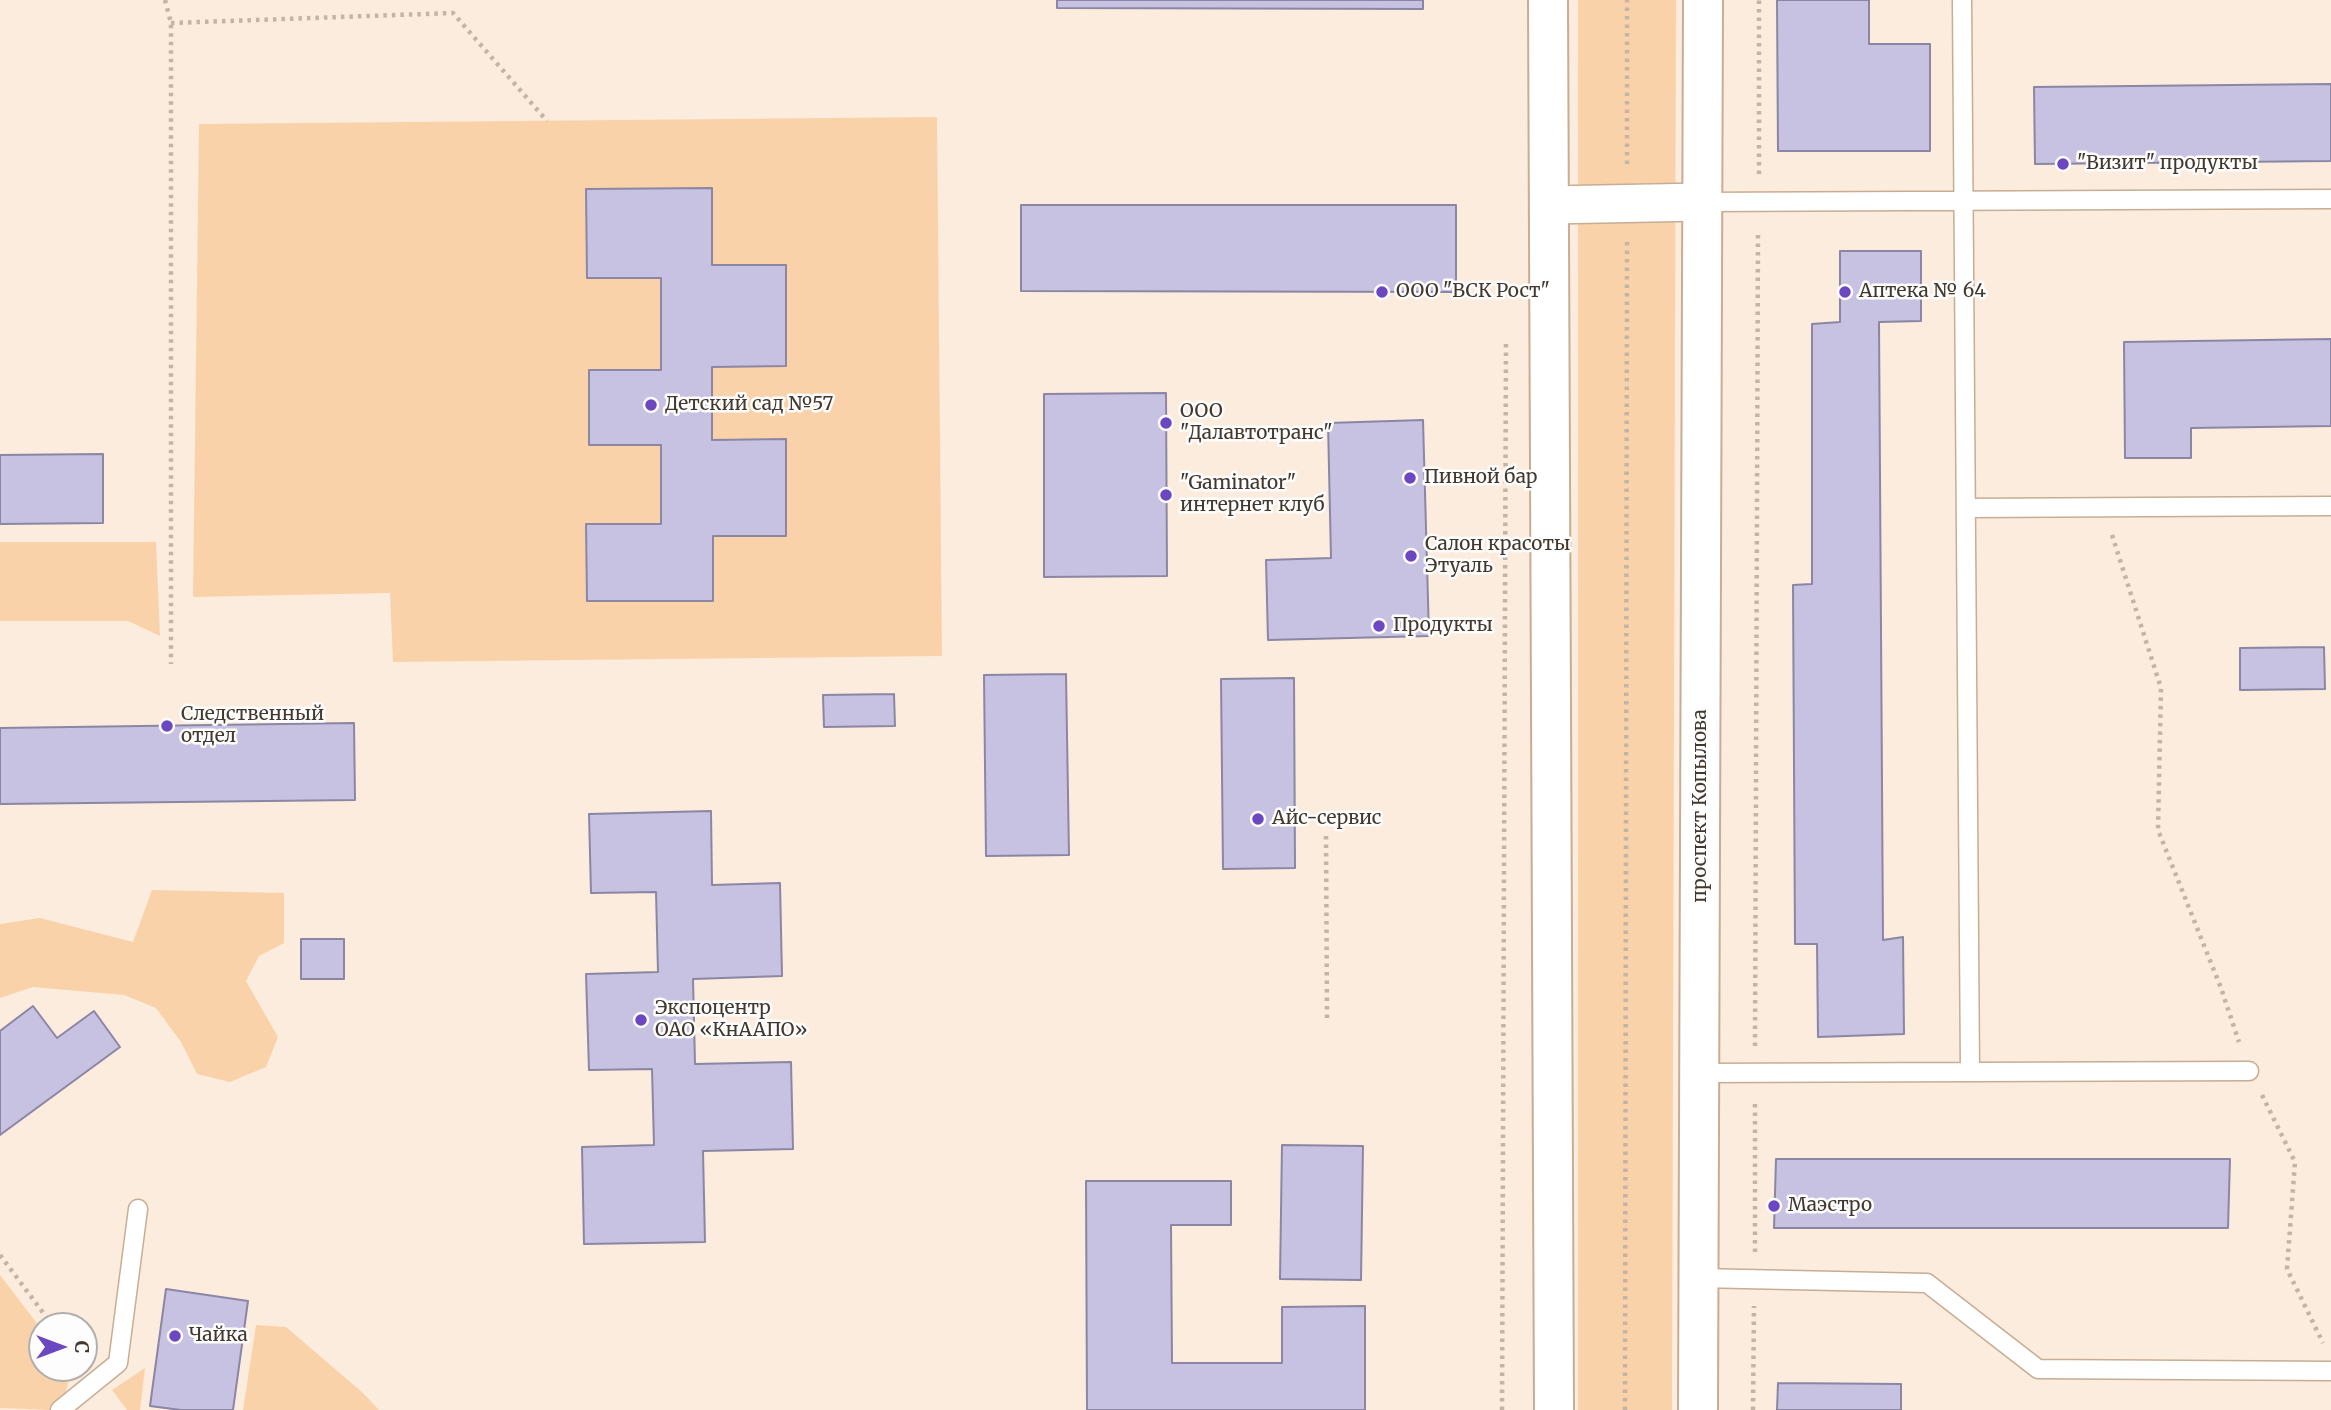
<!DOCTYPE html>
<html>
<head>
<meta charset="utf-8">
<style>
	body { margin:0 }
	#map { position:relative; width:2331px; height:1410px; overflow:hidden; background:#fcecdd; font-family:Merriweather,serif }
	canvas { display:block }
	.north { position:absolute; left:28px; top:1312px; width:70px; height:70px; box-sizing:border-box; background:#fdfdfd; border:2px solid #b2aeaa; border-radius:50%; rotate:90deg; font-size:19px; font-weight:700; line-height:28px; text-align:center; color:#42382e }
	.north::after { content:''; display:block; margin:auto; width:24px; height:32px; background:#6c48c0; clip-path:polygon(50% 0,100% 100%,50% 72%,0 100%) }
</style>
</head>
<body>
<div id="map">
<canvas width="2331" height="1410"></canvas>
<div class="north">С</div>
</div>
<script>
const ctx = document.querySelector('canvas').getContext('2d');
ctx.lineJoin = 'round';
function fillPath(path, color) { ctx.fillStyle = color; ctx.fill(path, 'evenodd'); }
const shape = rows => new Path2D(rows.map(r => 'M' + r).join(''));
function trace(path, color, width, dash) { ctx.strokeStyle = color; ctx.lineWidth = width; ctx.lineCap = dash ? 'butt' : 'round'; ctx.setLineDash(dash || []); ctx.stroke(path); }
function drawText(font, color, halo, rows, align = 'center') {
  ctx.font = font + ' Merriweather,serif'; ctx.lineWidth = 5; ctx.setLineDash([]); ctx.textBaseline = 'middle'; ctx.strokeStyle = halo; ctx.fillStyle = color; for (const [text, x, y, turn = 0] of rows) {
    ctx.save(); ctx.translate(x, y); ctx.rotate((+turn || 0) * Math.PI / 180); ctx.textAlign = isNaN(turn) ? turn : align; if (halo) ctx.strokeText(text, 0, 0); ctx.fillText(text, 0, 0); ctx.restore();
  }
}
const green = shape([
	[1578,0,1676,0,1672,1410,1578,1410],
	[937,117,942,656,393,662,390,593,193,597,199,124],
	[0,542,156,542,160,636,128,621,0,621],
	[152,890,284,893,284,943,259,956,246,981,278,1037,266,1067,230,1082,197,1074,181,1042,156,1008,124,995,33,987,0,998,0,924,40,918,133,942],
	[0,1275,42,1330,42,1368,72,1369,63,1401,51,1410,0,1408],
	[256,1325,286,1327,363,1393,379,1410,243,1410],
	[145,1368,140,1410,127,1410,112,1390]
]);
const building = shape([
	[1057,0,1423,0,1423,9,1057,8,1057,0],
	[1777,0,1869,0,1869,44,1930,44,1930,151,1778,151,1777,0],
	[2331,84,2331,161,2035,164,2034,87,2331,84],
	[712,188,712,265,786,265,786,366,712,367,712,440,786,439,786,536,713,536,713,601,587,601,586,524,661,524,661,445,589,445,589,370,661,370,661,278,587,278,586,189,712,188],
	[1021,205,1456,205,1456,292,1021,291,1021,205],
	[1840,251,1921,251,1921,321,1879,322,1883,940,1903,937,1904,1034,1818,1037,1817,944,1795,944,1793,585,1812,584,1812,324,1840,322,1840,251],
	[2331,339,2331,426,2191,428,2191,458,2125,458,2124,342,2331,339],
	[1166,393,1167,576,1044,577,1044,394,1166,393],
	[1423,420,1429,636,1268,640,1266,560,1331,558,1328,423,1423,420],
	[103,454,103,523,0,524,0,455,103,454],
	[2324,647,2325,689,2240,690,2240,648,2324,647],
	[1066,674,1069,855,986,856,984,675,1066,674],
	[1294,678,1295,868,1223,869,1221,679,1294,678],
	[894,694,895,726,824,727,823,695,894,694],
	[354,723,355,800,0,804,0,728,354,723],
	[711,811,712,885,780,883,782,976,693,979,695,1064,791,1062,793,1149,703,1151,705,1242,584,1244,582,1147,654,1145,652,1069,589,1070,586,974,658,972,656,892,591,893,589,814,711,811],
	[301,939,344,939,344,979,301,979,301,939],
	[33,1006,57,1038,94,1011,120,1047,0,1135,0,1031,33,1006],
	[1282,1145,1363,1146,1361,1280,1280,1279,1282,1145],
	[1776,1159,2230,1159,2228,1228,1774,1228,1776,1159],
	[1086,1181,1231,1181,1231,1225,1171,1225,1172,1363,1282,1363,1282,1307,1365,1306,1365,1410,1087,1410,1086,1181],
	[166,1289,248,1301,233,1410,181,1410,150,1406,166,1289],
	[1778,1383,1901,1384,1901,1410,1777,1410,1778,1383]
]);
const path = shape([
	[165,0,171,23,171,664],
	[171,23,453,13,547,121],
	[1627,164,1627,0],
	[1759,174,1759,0],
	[2112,535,2161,688,2158,830,2221,988,2239,1042],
	[1326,836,1327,1018],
	[1755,1046,1758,232],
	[2262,1095,2295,1162,2287,1269,2323,1343],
	[1755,1252,1755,1103],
	[0,1255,53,1326],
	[1502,1410,1506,340],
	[1625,1410,1627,242],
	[1753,1410,1754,1306]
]);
const lane = shape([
	[1962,0,1970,1072],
	[1702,202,2331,199],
	[1966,508,2331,506],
	[1700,1073,2249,1071],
	[1699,1278,1927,1283,2038,1369,2331,1371],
	[60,1410,118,1363,138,1209]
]);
const street = shape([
	[1550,205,1702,202]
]);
const secondary = shape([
	[1548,0,1554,1410],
	[1698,1410,1703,0]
]);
const markers = [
	[2063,164,7,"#6c48c0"],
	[1382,292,7,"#6c48c0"],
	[1845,292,7,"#6c48c0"],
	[651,405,7,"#6c48c0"],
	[1166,423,7,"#6c48c0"],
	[1410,478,7,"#6c48c0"],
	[1166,495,7,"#6c48c0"],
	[1411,556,7,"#6c48c0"],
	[1379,626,7,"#6c48c0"],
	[167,726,7,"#6c48c0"],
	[1258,819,7,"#6c48c0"],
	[641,1020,7,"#6c48c0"],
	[1774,1206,7,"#6c48c0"],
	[175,1336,7,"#6c48c0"]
];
const poiNames = [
	["\"Визит\" продукты",2077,164],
	["ООО \"ВСК Рост\"",1396,292],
	["Аптека № 64",1859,292],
	["Детский сад №57",665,405],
	["ООО",1180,412],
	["\"Далавтотранс\"",1180,434],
	["Пивной бар",1424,478],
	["\"Gaminator\"",1180,484],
	["интернет клуб",1180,506],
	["Салон красоты",1425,545],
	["Этуаль",1425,567],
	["Продукты",1393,626],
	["Следственный",181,715],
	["отдел",181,737],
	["Айс-сервис",1272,819],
	["Экспоцентр",655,1009],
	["ОАО «КнААПО»",655,1031],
	["Маэстро",1788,1206],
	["Чайка",189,1336]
];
const streetNames = [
	["проспект Копылова",1701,806,-90]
];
fillPath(green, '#fad2aa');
fillPath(building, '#c7c2e2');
trace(building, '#8b86a4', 2);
trace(lane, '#c6ad94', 21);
trace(street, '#c6ad94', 40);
trace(secondary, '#c6ad94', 42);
trace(path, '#c2b4a7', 4.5, [3.5, 5]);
trace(lane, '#fff', 18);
trace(street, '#fff', 37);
trace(secondary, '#fff', 38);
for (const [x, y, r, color] of markers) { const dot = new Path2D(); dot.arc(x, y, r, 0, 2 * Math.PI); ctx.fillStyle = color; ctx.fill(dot); trace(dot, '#fdfdfd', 2.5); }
drawText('19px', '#42382e', '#fdfdfd', poiNames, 'left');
drawText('19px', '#42382e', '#fdfdfd', streetNames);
</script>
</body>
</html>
